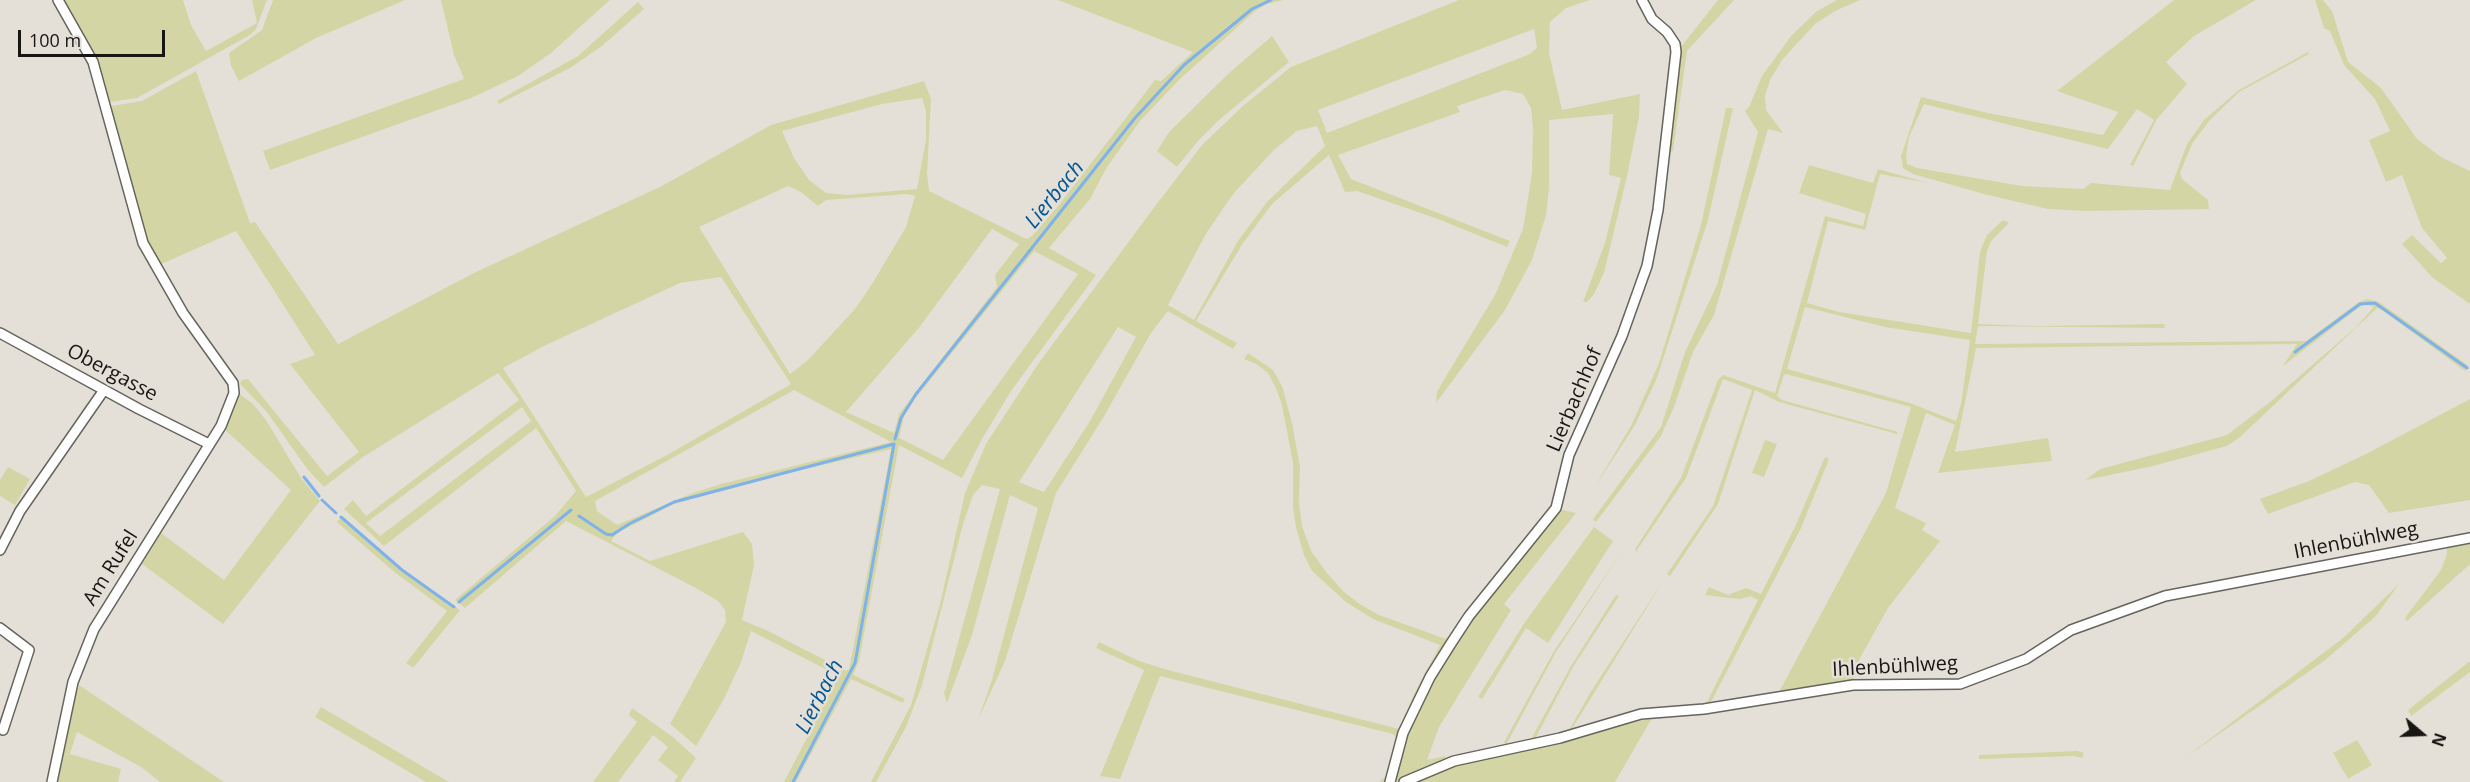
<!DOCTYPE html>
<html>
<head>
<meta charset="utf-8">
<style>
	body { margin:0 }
	#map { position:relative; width:2470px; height:782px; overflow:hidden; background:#e4e0d8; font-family:"Open Sans",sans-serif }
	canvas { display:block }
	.north { position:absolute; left:2392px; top:704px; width:60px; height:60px; -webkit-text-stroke:4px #e4e0d8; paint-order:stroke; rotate:109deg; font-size:16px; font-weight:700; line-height:24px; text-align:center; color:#171613 }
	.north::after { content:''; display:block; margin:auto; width:21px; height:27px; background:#171613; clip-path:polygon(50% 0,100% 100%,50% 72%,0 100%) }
	.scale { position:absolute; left:18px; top:30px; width:147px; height:27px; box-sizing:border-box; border:3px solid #171613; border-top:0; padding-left:8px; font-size:18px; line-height:21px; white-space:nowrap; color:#171613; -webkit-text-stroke:4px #e4e0d8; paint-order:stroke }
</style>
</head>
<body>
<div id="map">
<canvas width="2470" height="782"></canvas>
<div class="north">N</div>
<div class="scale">100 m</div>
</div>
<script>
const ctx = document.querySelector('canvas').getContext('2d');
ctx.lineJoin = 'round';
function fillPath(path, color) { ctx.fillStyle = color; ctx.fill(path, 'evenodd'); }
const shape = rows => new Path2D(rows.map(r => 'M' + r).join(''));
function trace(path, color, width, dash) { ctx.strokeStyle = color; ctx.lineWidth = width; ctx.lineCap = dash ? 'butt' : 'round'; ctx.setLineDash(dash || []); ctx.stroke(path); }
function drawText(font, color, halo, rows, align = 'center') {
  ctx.font = font + ' "Open Sans",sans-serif'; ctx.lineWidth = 5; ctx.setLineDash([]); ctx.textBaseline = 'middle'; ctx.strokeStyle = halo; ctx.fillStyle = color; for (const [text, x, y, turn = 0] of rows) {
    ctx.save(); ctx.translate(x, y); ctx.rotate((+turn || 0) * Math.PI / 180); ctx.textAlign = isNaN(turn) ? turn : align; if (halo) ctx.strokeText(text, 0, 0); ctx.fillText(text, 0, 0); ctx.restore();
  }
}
const green = shape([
	[59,0,183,0,191,25,206,51,257,23,252,0,267,0,256,29,250,35,137,98,103,103,86,43],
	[273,0,405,0,316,38,239,81,231,66,229,53,262,30],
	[441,0,610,0,551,53,518,76,471,98,270,170,263,151,464,79,454,55],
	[1058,0,1284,0,1267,4,1255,11,1178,81,1140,121,1107,167,1090,199,1049,248,1096,275,1011,391,982,439,962,478,899,445,859,661,853,675,905,699,903,703,851,679,796,782,784,782,839,676,751,631,741,662,724,699,696,746,670,724,726,622,725,610,718,601,694,587,566,521,465,608,455,600,555,516,576,491,536,428,384,546,344,509,353,500,366,516,519,400,498,373,363,457,324,487,308,470,266,411,240,384,242,380,248,379,327,476,359,452,290,364,315,355,312,350,236,231,157,266,140,231,105,107,142,101,196,71,250,223,255,222,338,344,476,272,662,186,771,125,924,81,931,99,927,174,929,191,1022,237,1027,239,1032,236,1059,205,1155,80,1161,81,1193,52],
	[922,98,926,111,926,140,917,189,848,195,826,193,809,180,794,158,782,131,882,104],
	[788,186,801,192,818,206,826,200,907,194,915,196,906,227,872,284,855,309,807,361,790,374,699,227],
	[992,229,1019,244,995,275,997,287,899,414,894,433,846,412,918,329],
	[1034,251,1078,274,943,460,899,438,904,416,914,400],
	[721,277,791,384,667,455,586,497,503,368,546,345,680,283],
	[794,390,891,442,721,484,693,493,617,525,597,511,595,501],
	[522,407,531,421,380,536,366,523],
	[891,449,849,670,845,670,768,631,742,620,754,565,752,544,743,532,650,561,611,541,617,533,674,504,788,473],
	[1459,0,1590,0,1566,8,1550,22,1549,53,1562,110,1640,94,1639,117,1627,176,1604,273,1594,294,1587,302,1583,302,1605,243,1621,178,1609,175,1613,114,1549,120,1549,189,1546,215,1532,260,1505,310,1436,403,1437,392,1442,383,1495,295,1523,229,1532,173,1533,129,1531,108,1523,94,1505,90,1457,106,1460,112,1338,155,1351,179,1510,241,1507,247,1438,219,1357,191,1345,192,1329,155,1272,204,1243,243,1196,321,1237,343,1233,349,1168,311,1151,333,1103,418,1056,493,1005,661,978,720,992,680,1038,508,1010,495,972,635,947,703,944,694,1000,489,982,485,973,495,963,524,922,685,906,727,876,782,871,782,911,705,940,604,965,493,986,444,1038,364,1153,209,1202,145,1244,105,1291,67],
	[1534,29,1537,48,1530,54,1327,133,1318,110],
	[1317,126,1325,146,1267,202,1238,241,1194,320,1168,305,1207,232,1234,193,1274,150,1297,131],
	[1118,327,1136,337,1090,421,1044,492,1019,482],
	[1718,0,1734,0,1687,51,1673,151,1668,152,1680,48],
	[1837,0,1860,0,1835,11,1815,24,1782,60,1770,80,1765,96,1766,110,1783,133,1768,129,1714,315,1693,352,1674,407,1661,436,1596,522,1593,519,1661,427,1685,352,1717,285,1758,132,1745,111,1749,107,1762,76,1791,36,1817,11],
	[2174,0,2256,0,2194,36,2166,62,2187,84,2157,119,2133,166,2130,165,2154,120,2137,109,2108,149,1924,104,1909,137,1906,155,1907,164,1917,168,2022,186,2083,189,2091,183,2170,190,2187,144,2204,120,2239,90,2308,52,2309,54,2239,92,2209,121,2192,144,2180,173,2182,179,2208,200,2209,209,2085,211,2048,209,1984,194,1913,174,1903,168,1901,156,1921,97,1988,113,2103,135,2118,112,2057,91],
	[2315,0,2323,0,2332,11,2348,62,2381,88,2417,139,2441,157,2470,171,2470,304,2433,278,2402,244,2412,235,2441,263,2447,258,2422,228,2402,175,2386,182,2369,140,2390,131,2375,99,2344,65,2330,31,2324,28],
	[638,2,644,9,602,46,570,68,499,104,497,101,578,56],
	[1272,36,1289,62,1219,120,1198,141,1177,167,1157,151,1169,132,1228,74],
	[1726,108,1733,108,1708,220,1657,378,1635,425,1593,490,1632,424,1659,363,1701,225],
	[1809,165,1873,183,1878,169,1928,183,1880,174,1865,230,1828,221,1807,303,1839,312,1971,333,1980,252,1987,235,2003,220,2009,223,1991,241,1987,251,1978,324,2036,326,2165,324,2164,328,1978,326,1975,344,2306,341,2359,302,2367,299,2379,302,2469,366,2465,371,2382,310,2377,308,2240,437,2227,446,2153,466,2086,480,2100,469,2227,435,2270,402,2356,327,2374,307,2366,304,2361,306,2283,366,2297,344,1976,348,1955,452,2048,438,2052,461,1938,473,1955,425,1926,413,1895,508,1926,523,1922,530,1940,541,1888,608,1860,658,1854,681,1779,692,1886,493,1911,407,1786,374,1784,375,1777,396,1782,400,1898,432,1897,434,1779,402,1755,390,1718,504,1670,576,1667,574,1713,506,1752,390,1723,379,1686,478,1637,550,1638,553,1635,549,1681,478,1718,380,1723,375,1775,393,1825,216,1863,226,1866,214,1799,193],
	[1805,307,1885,327,1970,340,1961,404,1956,421,1910,403,1787,369],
	[1248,353,1273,370,1282,386,1292,423,1300,467,1299,502,1302,526,1311,551,1327,573,1344,592,1361,605,1379,615,1446,639,1521,548,1563,510,1576,513,1504,604,1511,610,1439,727,1427,760,1445,756,1448,768,1652,718,1615,782,1379,782,1386,776,1397,741,1397,738,1393,734,1160,676,1120,779,1100,776,1144,670,1096,648,1099,642,1139,661,1168,670,1399,729,1414,694,1440,645,1373,619,1346,602,1312,571,1304,555,1296,527,1293,508,1293,463,1282,405,1276,388,1268,373,1256,364,1244,359],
	[238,393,252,403,266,420,301,478,320,501,223,624,142,564,161,533,224,580,291,490,224,429],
	[2470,399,2470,500,2389,513,2369,485,2355,482,2268,514,2260,499,2309,481,2366,454],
	[1765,440,1777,444,1764,477,1752,473],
	[1825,457,1829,459,1801,528,1710,704,1706,704,1758,600,1751,596,1740,599,1705,595,1709,587,1728,595,1746,588,1761,594,1795,527],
	[8,467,30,479,15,505,0,496,0,480],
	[340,518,401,571,460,610,413,668,406,663,447,611,393,571,354,537,337,522],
	[1594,527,1613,541,1548,643,1526,628,1482,699,1478,697,1525,622],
	[2470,540,2470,564,2407,621,2405,618,2441,570,2447,554,2447,547],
	[1623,550,1556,652,1506,745,1504,742,1554,651],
	[1665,578,1570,732,1568,732,1590,693],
	[2399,584,2376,616,2324,661,2186,757,2343,638],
	[1616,595,1619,596,1573,667,1534,741,1530,741,1571,666],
	[2470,661,2470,672,2411,716,2408,710],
	[79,685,224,782,160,782,141,767,77,732,70,754,121,769,118,782,54,782,58,760],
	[321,707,449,782,426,782,315,717],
	[632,708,673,737,696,758,680,782,674,782,678,776,658,760,668,747,653,735,618,782,593,782,637,722,629,715],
	[2357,740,2372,765,2348,779,2333,753],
	[2077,751,2084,753,2082,758,2074,756,1979,759,1979,755]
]);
const stream = shape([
	[2295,352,2360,304,2375,303,2467,368],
	[895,439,901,418,916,394,1135,118,1184,65,1252,9,1271,0],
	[304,477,319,496],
	[322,500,336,513],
	[579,516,606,534,612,535,629,524,674,502,894,444,855,663,793,782],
	[341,517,402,570,454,607],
	[459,602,571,510]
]);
const minor = shape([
	[0,333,139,409,209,444],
	[0,550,20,511,104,390],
	[0,628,29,650,3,730],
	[52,782,73,682,94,629,221,426,234,393,233,383,183,313,143,243,93,62,58,0],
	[1390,782,1403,733,1430,677,1450,645,1469,616,1556,508,1569,455,1622,336,1647,266,1658,210,1676,52,1675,44,1667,32,1652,19,1642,0],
	[1404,782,1454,761,1560,738,1641,714,1704,709,1853,685,1960,684,2026,659,2071,630,2165,596,2470,538]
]);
const streetNames = [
	["Obergasse",112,373,28],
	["Lierbachhof",1575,400,-67],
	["Ihlenbühlweg",2356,541,-11],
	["Am Rufel",111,568,-58],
	["Ihlenbühlweg",1895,667,-3]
];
const waterNames = [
	["Lierbach",1055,195,-51],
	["Lierbach",820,697,-63]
];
fillPath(green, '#d3d6a4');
trace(stream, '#7eb2e8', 3);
trace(minor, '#67635d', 12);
trace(minor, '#fff', 9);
drawText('20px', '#171613', '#e4e0d8', streetNames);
drawText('italic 21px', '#005595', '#e4e0d8', waterNames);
</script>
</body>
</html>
